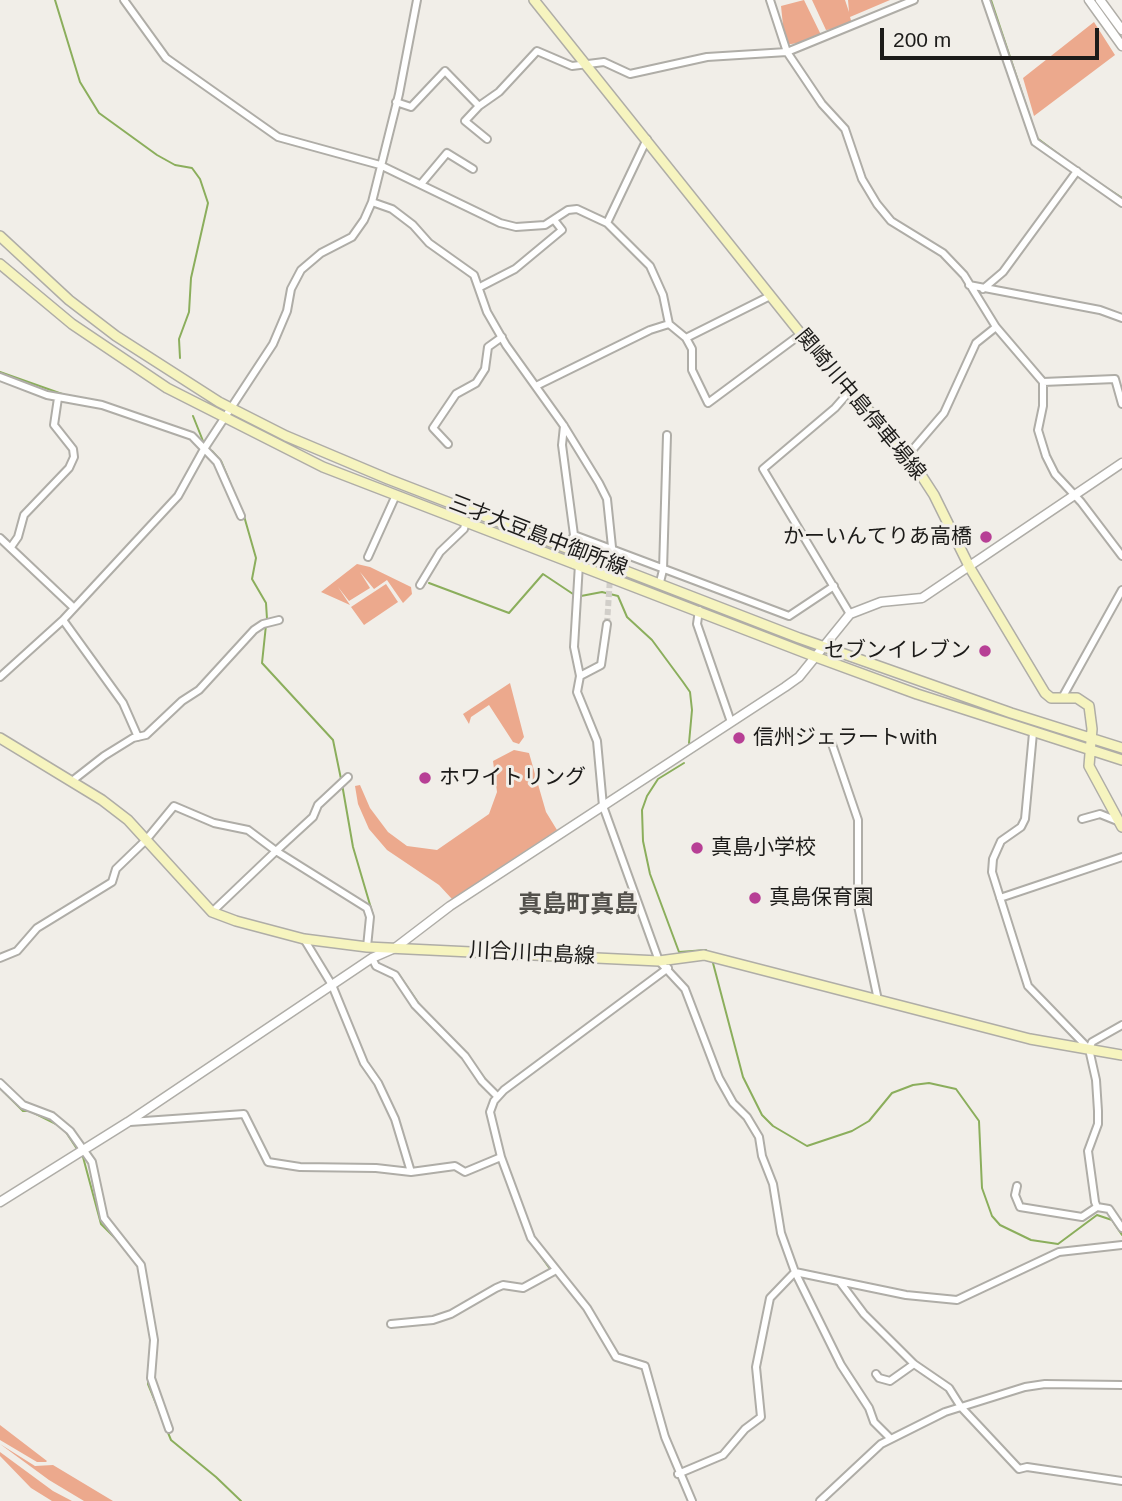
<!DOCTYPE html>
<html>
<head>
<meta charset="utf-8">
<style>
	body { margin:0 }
	#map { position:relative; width:1122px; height:1501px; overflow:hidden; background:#f1eee8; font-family:Helvetica,sans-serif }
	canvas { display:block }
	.scale { position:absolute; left:880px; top:28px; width:219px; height:32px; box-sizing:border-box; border:4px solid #1c1b19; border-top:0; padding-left:9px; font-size:21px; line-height:24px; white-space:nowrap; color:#1c1b19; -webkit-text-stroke:5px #f1eee8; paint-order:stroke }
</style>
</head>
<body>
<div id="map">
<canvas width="1122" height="1501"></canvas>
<div class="scale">200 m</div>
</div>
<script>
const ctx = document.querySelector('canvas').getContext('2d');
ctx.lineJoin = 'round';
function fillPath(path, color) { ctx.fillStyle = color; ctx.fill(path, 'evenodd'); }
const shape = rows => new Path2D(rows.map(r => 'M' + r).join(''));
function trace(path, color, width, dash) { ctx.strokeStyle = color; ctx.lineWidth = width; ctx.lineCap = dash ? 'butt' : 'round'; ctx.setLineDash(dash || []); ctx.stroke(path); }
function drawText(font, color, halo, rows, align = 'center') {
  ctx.font = font + ' Helvetica,"Noto Sans JP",sans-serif'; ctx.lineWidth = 6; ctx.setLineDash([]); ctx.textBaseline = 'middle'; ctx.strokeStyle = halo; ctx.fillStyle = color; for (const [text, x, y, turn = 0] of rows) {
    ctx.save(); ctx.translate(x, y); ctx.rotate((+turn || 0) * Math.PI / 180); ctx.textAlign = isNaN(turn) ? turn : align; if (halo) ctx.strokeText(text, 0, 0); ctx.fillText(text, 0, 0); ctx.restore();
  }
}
const green = shape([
	[804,0,823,39,785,45,781,6],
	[812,0,845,0,849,12,848,0,890,0,850,17,853,27,826,30],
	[1094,22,1115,55,1034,116,1023,78],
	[357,564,370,567,411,587,412,594,403,603,387,580,374,589,360,572,370,588,349,601,338,587,350,605,321,592],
	[386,584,398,602,364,625,351,607],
	[510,683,524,737,519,744,513,742,489,705,471,717,469,724,463,714],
	[514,750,529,753,546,812,557,830,452,899,439,885,387,850,369,829,358,804,355,786,360,785,370,808,388,832,407,846,437,850,489,814,497,792,493,761],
	[0,1425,47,1461,46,1462,37,1462,0,1440],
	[0,1444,35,1466,53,1465,113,1501,84,1501,49,1480],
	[0,1452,53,1491,72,1501,52,1501,31,1488,0,1456]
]);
const stream = shape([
	[55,0,80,82,99,113,157,155,175,165,192,168,200,179,208,203,191,278,189,312,179,339,180,358],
	[991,0,1037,138,1065,159],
	[1087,175,1122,198],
	[0,372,65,395],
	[193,416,203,441],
	[212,451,221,461,231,485],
	[244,516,256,558,252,579,266,603,267,619],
	[429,583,509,613,543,574,573,594],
	[581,596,602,592,618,596,627,617,652,640,683,682,690,692,692,710,689,743],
	[266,625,262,663,333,740,341,779],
	[684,763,658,779,647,796,642,810,643,841,650,874,679,952,706,950],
	[342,784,353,847,373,915],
	[372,937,372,924],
	[713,963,743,1077,762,1115,773,1126,807,1146,852,1131,869,1121,892,1093,913,1085,929,1083,956,1089,979,1121,982,1188,992,1216,1000,1225,1031,1240,1058,1244,1097,1215,1112,1220,1122,1235],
	[387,968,398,973,419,1004],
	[479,1071,486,1080],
	[0,1088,23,1111,30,1111,60,1126],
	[487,1113,490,1124],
	[64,1129,77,1149],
	[83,1157,101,1224,123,1246],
	[528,1238,550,1269],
	[150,1360,148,1384,171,1440,216,1477,241,1501],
	[672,1461,676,1472],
	[678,1477,689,1501]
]);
const minorTunnel = shape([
	[607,624,612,547]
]);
const minor = shape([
	[124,0,166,58,278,137,380,165,500,223,516,227,545,225,568,210,577,209,607,223,647,139],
	[770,0,787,52,822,104,845,129,862,179,877,204,891,221,943,253,964,275,996,327,1043,382,1043,406,1038,430,1046,456,1055,474,1081,502,1122,556],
	[986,0,1035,142,1122,203],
	[396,102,411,107,445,71,479,106],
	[487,139,465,121,479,106,499,92,537,51,572,66,604,62,630,74,707,57,787,52,914,0],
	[421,184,447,153,473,169],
	[372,202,392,209,413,225,429,243,474,275,487,312,506,345,564,426,599,483,607,499,612,547],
	[607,223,650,266,663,295,669,324,686,338,692,349,692,370,708,403,801,334],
	[969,285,1100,310,1122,318],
	[480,287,515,269,562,230,555,221],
	[983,289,1003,272,1077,171],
	[686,338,770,296],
	[0,377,47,395,102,405,192,436,217,462,241,516],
	[1043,382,1115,379,1122,404],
	[536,386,650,330,669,324],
	[849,392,835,408,763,469,850,614],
	[564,426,562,445,574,535,568,547],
	[448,444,433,428,456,394,476,383,485,369,488,347,502,337],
	[908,455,944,413,976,343,996,327],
	[574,535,789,616,834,586],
	[0,538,74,608],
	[11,547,18,537,24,515,69,468,74,457,73,449,54,425,58,398],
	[368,557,396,495],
	[579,564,574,647,580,676,577,692,597,741,603,806,659,961,685,989,719,1078,733,1103,747,1117,759,1137,762,1156,773,1184,781,1233,795,1272,841,1365,869,1408,874,1422,890,1438],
	[660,582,663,570,667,435],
	[420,585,440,552,464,529,466,521],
	[699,610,697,624,731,722],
	[63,620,123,703,138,737],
	[580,676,601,665,607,624],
	[0,677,63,620,178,496,204,449,273,344,287,311,291,289,301,270,321,253,352,237,364,220,372,202,399,94,417,0],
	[1062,698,1122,590],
	[1033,733,1025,819,1021,827,1001,841,993,859,992,872,1028,986,1089,1049,1096,1080,1098,1111,1098,1124,1088,1151,1095,1202,1097,1207,1109,1209,1122,1228],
	[832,744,858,820,858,906,878,1000],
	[348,777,318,805,313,817,276,851,367,908,370,917,367,947],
	[72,781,104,756,133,738,146,735,182,701,199,690,254,630,263,624,279,620],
	[1082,819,1100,814,1120,822],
	[1000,898,1122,857],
	[304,939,332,985,364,1063,378,1083,395,1119,411,1172],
	[0,958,17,951,37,928,112,882,116,869,146,840,174,806,214,823,248,830,276,851,212,912],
	[372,958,376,966,395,975,415,1005,465,1056,482,1081,497,1096],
	[668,968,504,1090,494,1101,490,1112,501,1157,531,1238,587,1308,616,1357,645,1366,665,1437,692,1501],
	[1089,1049,1092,1042,1122,1025],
	[0,1083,23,1105,52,1116,70,1131,92,1162,104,1218,141,1265,154,1340,151,1378,169,1429],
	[130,1122,244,1114,268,1162,300,1167,376,1168,411,1172,455,1166,465,1172,501,1157],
	[1017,1186,1015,1195,1020,1207,1082,1217,1097,1207],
	[795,1272,906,1295,957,1300,1059,1252,1122,1245],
	[840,1282,864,1314,914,1364,949,1388,961,1407,1019,1469,1027,1467,1122,1481],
	[391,1324,433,1320,451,1314,496,1288,503,1285,523,1288,556,1270],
	[876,1374,879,1378,890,1381,914,1364],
	[678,1474,723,1455,745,1429,761,1417,756,1367,770,1298,795,1272],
	[820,1501,881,1444,945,1412,1025,1387,1045,1384,1122,1385]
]);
const tertiary = shape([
	[1089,0,1122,46],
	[1100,0,1122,30],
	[0,1202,128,1122,372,958,395,948,450,906,785,687,799,677,850,614,881,602,922,598,1122,463]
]);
const secondary = shape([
	[534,0,801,334,908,455,934,495,970,568,1045,693,1051,698,1077,698,1089,706,1092,729,1089,766,1122,827],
	[0,236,69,300,116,336,219,402,286,436,388,479,799,638,1011,713,1122,748],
	[0,264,72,324,167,388,323,467,816,657,917,694,1122,760],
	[0,738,102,800,128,820,212,912,236,921,304,939,367,947,659,961,704,955,1030,1039,1122,1055]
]);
const markers = [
	[986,537,7,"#b73f95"],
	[985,651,7,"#b73f95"],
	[739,738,7,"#b73f95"],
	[425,778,7,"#b73f95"],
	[697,848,7,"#b73f95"],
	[755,898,7,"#b73f95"]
];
const streetNames = [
	["関崎川中島停車場線",860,405,50],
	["三才大豆島中御所線",538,536,21],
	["川合川中島線",532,954,3]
];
const poiNames = [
	["かーいんてりあ高橋",972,537,"right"],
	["セブンイレブン",971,651,"right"],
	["信州ジェラートwith",753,738],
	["ホワイトリング",439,778],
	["真島小学校",711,848],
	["真島保育園",769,898]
];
const quarterNames = [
	["真島町真島",578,905]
];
fillPath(green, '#eca98d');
trace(stream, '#8bae5c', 2);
trace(minorTunnel, '#d1cec9', 6, [6, 3]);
trace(minor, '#afada7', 10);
trace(tertiary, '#afada7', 11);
trace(secondary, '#afada7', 12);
trace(minor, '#fff', 6);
trace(tertiary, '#fff', 8);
trace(secondary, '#f6f4bf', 9);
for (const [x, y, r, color] of markers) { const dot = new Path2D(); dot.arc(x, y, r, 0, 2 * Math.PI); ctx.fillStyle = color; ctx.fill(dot); trace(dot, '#f1eee8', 2.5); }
drawText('21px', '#1c1b19', '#f1eee8', streetNames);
drawText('21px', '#1c1b19', '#f1eee8', poiNames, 'left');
drawText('bold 24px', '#53514c', '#f1eee8', quarterNames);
</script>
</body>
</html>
